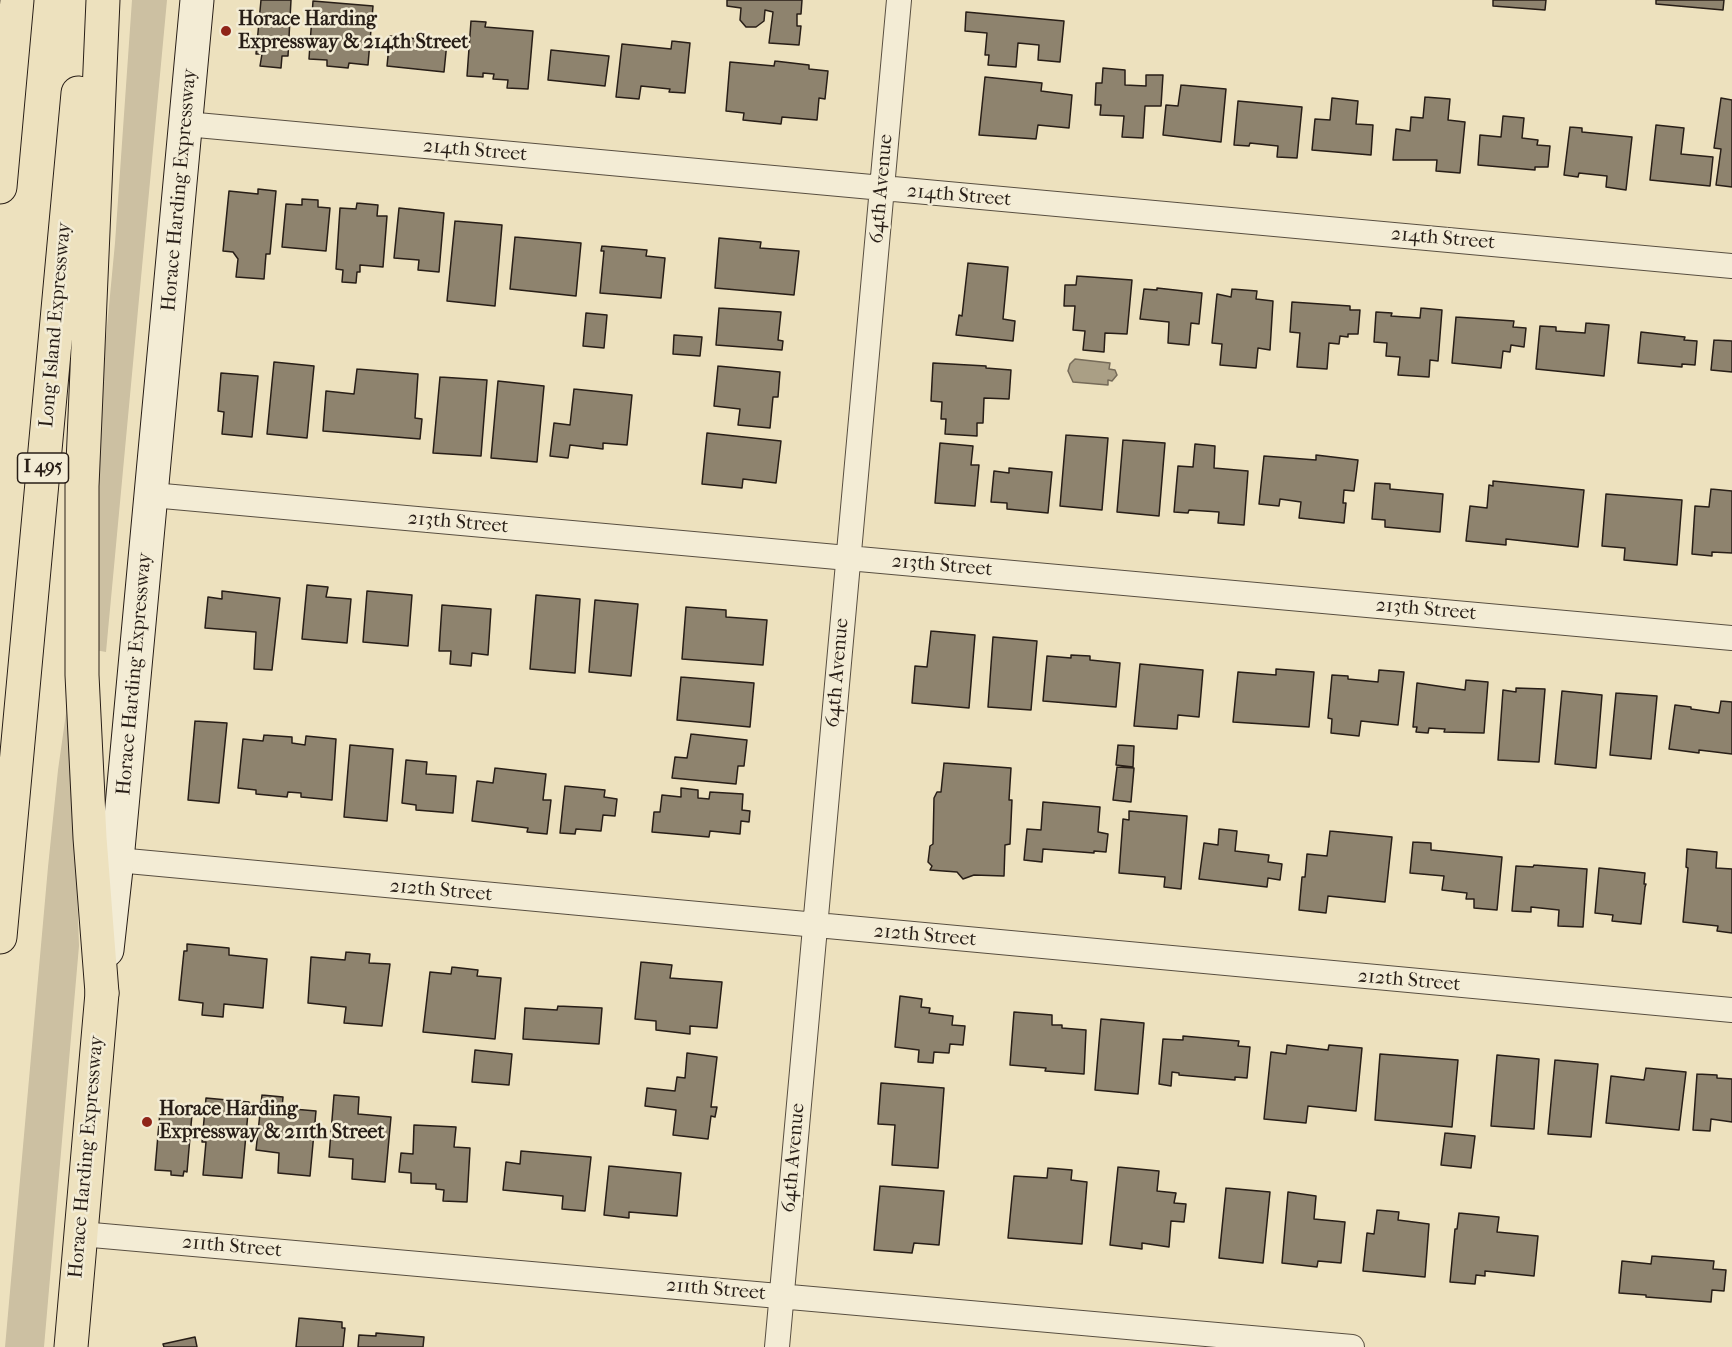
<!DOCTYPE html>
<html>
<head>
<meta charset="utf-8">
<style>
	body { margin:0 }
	canvas { display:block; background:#ede1be }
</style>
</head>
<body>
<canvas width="1732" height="1347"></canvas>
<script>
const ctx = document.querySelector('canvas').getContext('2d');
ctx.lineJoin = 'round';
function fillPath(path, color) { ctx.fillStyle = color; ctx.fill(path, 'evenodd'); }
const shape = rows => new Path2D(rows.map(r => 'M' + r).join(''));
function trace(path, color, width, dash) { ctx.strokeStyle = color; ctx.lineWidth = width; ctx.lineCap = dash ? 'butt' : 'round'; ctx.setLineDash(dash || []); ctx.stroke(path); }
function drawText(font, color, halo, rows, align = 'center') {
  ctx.font = font + ' "IM FELL French Canon",serif'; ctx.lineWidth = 5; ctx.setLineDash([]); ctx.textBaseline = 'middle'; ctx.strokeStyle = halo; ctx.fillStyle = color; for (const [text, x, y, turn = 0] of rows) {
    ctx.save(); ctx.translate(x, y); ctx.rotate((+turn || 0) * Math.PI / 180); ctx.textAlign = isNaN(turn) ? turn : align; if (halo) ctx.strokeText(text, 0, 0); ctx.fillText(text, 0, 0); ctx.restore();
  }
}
const green = shape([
	[132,0,167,0,106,652,95,650,100,400,115,243],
	[70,685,79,946,44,1347,5,1347,48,867,58,770]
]);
const water = shape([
	[1075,359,1110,363,1109,369,1115,370,1117,375,1112,381,1108,380,1108,385,1073,382,1068,371,1070,364,1075,359]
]);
const building = shape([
	[261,0,291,0,288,56,282,56,281,68,260,66,262,54,256,54,261,0],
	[727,0,802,0,801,14,797,14,797,26,801,26,799,45,769,43,773,12,765,10,764,21,756,27,746,27,740,20,741,8,727,6,727,0],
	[1493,0,1546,0,1545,10,1493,6,1493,0],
	[1656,0,1724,0,1723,10,1656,4,1656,0],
	[313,1,373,6,368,65,349,63,348,68,327,66,327,60,309,59,313,1],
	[966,12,1064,21,1060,62,1038,60,1039,45,1018,43,1016,67,988,65,989,55,985,55,987,33,965,31,966,12],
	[471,21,486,22,485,27,533,31,528,89,507,88,508,80,493,79,494,74,483,73,483,77,467,76,471,21],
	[390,36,447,42,444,72,387,66,390,36],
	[672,41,690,43,685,93,669,92,670,89,641,86,639,99,616,97,622,44,671,49,672,41],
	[551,50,609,56,605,86,548,80,551,50],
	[775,61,809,65,809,69,828,71,825,99,819,98,817,120,782,117,781,124,743,120,744,113,726,111,730,62,774,66,775,61],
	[1103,68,1125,70,1125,85,1146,86,1146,75,1163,75,1161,106,1145,106,1143,138,1122,137,1124,116,1100,115,1101,105,1095,105,1096,83,1102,83,1103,68],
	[985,77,1042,83,1041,91,1072,95,1069,128,1038,125,1036,139,979,135,985,77],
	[1181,85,1226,89,1221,142,1163,135,1166,105,1178,106,1181,85],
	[1425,97,1450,99,1448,120,1465,122,1460,173,1436,171,1437,160,1393,160,1396,129,1410,131,1411,117,1423,118,1425,97],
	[1332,98,1358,101,1356,124,1373,125,1371,155,1312,150,1315,119,1330,120,1332,98],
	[1721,98,1732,100,1732,187,1716,185,1721,149,1714,148,1721,98],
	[1238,101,1302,107,1297,158,1277,157,1278,146,1250,143,1249,146,1234,145,1238,101],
	[1503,116,1524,118,1522,138,1538,140,1537,145,1550,146,1548,167,1535,167,1535,170,1478,165,1480,135,1501,137,1503,116],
	[1656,125,1684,128,1681,154,1713,157,1710,186,1650,180,1656,125],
	[1570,127,1582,128,1582,132,1632,137,1626,190,1606,187,1607,176,1579,173,1578,177,1564,175,1570,127],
	[258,189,276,191,270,254,266,254,264,279,236,277,238,259,233,252,223,251,229,191,258,194,258,189],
	[302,199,318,200,318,207,330,208,326,251,282,247,286,204,302,205,302,199],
	[357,203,378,205,377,216,387,216,383,267,360,265,360,272,357,272,356,283,342,282,343,270,336,269,340,208,356,209,357,203],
	[399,208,444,213,439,272,418,270,419,260,394,258,399,208],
	[455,221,502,225,495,306,447,301,455,221],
	[515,237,581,243,576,296,510,289,515,237],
	[719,238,761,242,760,248,799,251,794,295,715,288,719,238],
	[602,246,647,250,646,256,665,258,661,298,600,293,604,251,601,251,602,246],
	[968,263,1008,267,1003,319,1015,321,1013,341,956,335,959,315,962,316,968,263],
	[1077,276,1132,280,1127,334,1105,333,1104,352,1083,350,1085,331,1073,330,1075,306,1064,306,1065,285,1076,285,1077,276],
	[1157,288,1202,293,1199,324,1191,323,1189,345,1168,343,1169,322,1140,319,1144,289,1157,290,1157,288],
	[1232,289,1257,291,1256,299,1273,301,1270,350,1258,348,1256,368,1220,365,1222,344,1212,343,1217,294,1231,297,1232,289],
	[1292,302,1350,306,1350,310,1360,310,1358,334,1348,334,1348,337,1340,336,1339,344,1329,343,1327,369,1297,367,1300,333,1290,332,1292,302],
	[719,308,781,312,778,340,783,341,782,350,716,345,719,308],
	[1421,308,1442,310,1438,361,1430,360,1429,377,1398,375,1400,357,1386,356,1387,343,1374,342,1376,312,1392,313,1391,316,1420,318,1421,308],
	[586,313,607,315,604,348,583,346,586,313],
	[1456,317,1514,321,1513,327,1526,328,1524,347,1511,345,1510,352,1503,351,1501,368,1452,363,1456,317],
	[1586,323,1609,325,1604,376,1536,369,1540,326,1556,327,1556,331,1585,333,1586,323],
	[1641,332,1685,337,1684,340,1697,341,1695,365,1682,364,1682,367,1638,363,1641,332],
	[674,335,702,337,700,356,673,354,674,335],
	[1714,340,1732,341,1732,372,1711,370,1714,340],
	[274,362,314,366,307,438,267,434,274,362],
	[933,363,986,366,986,368,1011,370,1009,399,984,398,983,423,977,423,977,436,945,434,946,419,941,419,942,402,931,401,933,363],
	[718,366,780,372,778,397,773,397,770,428,738,425,740,409,714,406,718,366],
	[357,369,418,374,415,418,422,419,420,439,323,431,326,391,354,394,357,369],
	[221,373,258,376,252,437,222,434,224,412,218,411,221,373],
	[440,377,487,380,481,456,433,453,440,377],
	[498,381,544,386,537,462,491,458,498,381],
	[574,389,632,395,627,445,603,443,603,449,570,445,568,458,550,456,554,423,570,425,574,389],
	[707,433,781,441,776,483,743,479,742,488,702,484,707,433],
	[1066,435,1108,438,1102,510,1060,506,1066,435],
	[1123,440,1165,443,1159,516,1117,512,1123,440],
	[940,443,973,446,971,465,979,465,975,506,935,503,940,443],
	[1195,444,1215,446,1214,468,1248,471,1244,525,1218,523,1219,512,1189,510,1188,513,1174,512,1178,466,1193,467,1195,444],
	[1316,455,1358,460,1354,491,1344,490,1343,503,1346,503,1344,523,1299,518,1301,502,1280,499,1279,506,1259,504,1264,456,1316,460,1316,455],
	[1009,468,1052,472,1048,513,1007,509,1007,503,991,502,994,471,1009,473,1009,468],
	[1493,481,1584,490,1578,547,1506,539,1506,545,1466,541,1470,506,1487,508,1489,485,1493,486,1493,481],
	[1375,483,1390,484,1390,489,1443,494,1440,532,1385,527,1385,520,1372,519,1375,483],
	[1711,489,1732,491,1732,553,1712,552,1712,556,1692,554,1695,506,1709,507,1711,489],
	[1606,494,1682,500,1677,565,1624,560,1625,548,1602,546,1606,494],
	[307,585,328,587,326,597,351,599,347,643,302,639,307,585],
	[222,591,280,598,272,670,254,669,256,632,205,628,208,597,222,599,222,591],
	[367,591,412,595,408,646,363,642,367,591],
	[536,595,580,599,575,673,530,669,536,595],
	[595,600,638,604,631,676,589,672,595,600],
	[442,605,491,609,488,655,472,653,471,666,450,664,451,651,439,651,442,605],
	[686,607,726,610,726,617,767,620,763,665,682,659,686,607],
	[931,631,975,635,969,708,912,703,915,666,927,667,931,631],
	[993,637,1037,641,1031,710,988,707,993,637],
	[1071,655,1090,656,1090,660,1120,663,1116,707,1043,701,1047,656,1071,658,1071,655],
	[1140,664,1203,670,1199,717,1178,715,1177,729,1134,726,1140,664],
	[1276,669,1314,672,1309,727,1233,722,1238,672,1276,675,1276,669],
	[1379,670,1404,672,1398,725,1361,721,1359,736,1331,733,1332,719,1328,718,1332,675,1348,676,1348,679,1378,682,1379,670],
	[681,677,754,683,750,727,677,720,681,677],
	[1466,680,1488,682,1484,733,1444,732,1445,729,1429,728,1428,733,1416,732,1417,727,1413,727,1417,683,1465,690,1466,680],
	[1516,688,1545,689,1539,762,1498,760,1503,690,1516,692,1516,688],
	[1562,691,1602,695,1596,768,1555,764,1562,691],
	[1616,693,1657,696,1651,759,1610,755,1616,693],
	[1721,701,1732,702,1732,754,1699,750,1699,753,1669,749,1675,705,1691,707,1691,709,1719,713,1721,701],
	[195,721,227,723,219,803,188,800,195,721],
	[691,734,747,740,744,766,738,766,736,784,672,778,675,757,687,758,691,734],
	[264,735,292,737,292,743,305,745,306,736,336,739,332,800,301,797,301,793,288,792,287,797,256,794,256,790,238,788,243,739,263,741,264,735],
	[350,745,393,749,387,821,344,817,350,745],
	[1118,745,1134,746,1133,767,1116,765,1118,745],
	[406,760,427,762,426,774,456,776,453,813,416,810,416,805,402,803,406,760],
	[944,763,1011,768,1009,800,1012,800,1010,844,1005,845,1004,876,974,875,963,879,957,872,930,870,932,866,928,862,930,846,933,844,934,798,937,792,941,792,944,763],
	[1117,767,1134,768,1131,802,1113,800,1117,767],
	[495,768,546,774,543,800,551,800,547,834,527,832,528,828,472,821,477,781,493,783,495,768],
	[565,786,605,790,604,797,617,799,615,816,603,815,601,831,576,829,575,834,560,833,565,786],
	[681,788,698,790,698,798,709,799,710,792,743,794,742,810,750,811,749,822,741,821,740,834,710,831,709,837,652,832,654,812,660,812,662,795,681,797,681,788],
	[1043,802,1100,807,1098,832,1108,834,1106,852,1094,851,1094,853,1043,849,1042,862,1024,860,1027,829,1041,830,1043,802],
	[1129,811,1187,816,1181,889,1164,887,1165,877,1119,873,1123,819,1129,820,1129,811],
	[1219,829,1237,831,1235,851,1269,855,1268,862,1282,864,1280,880,1268,878,1267,887,1199,879,1204,843,1218,845,1219,829],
	[1330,831,1392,837,1385,902,1328,896,1326,913,1299,910,1302,877,1305,877,1307,854,1327,856,1330,831],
	[1413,842,1431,843,1431,850,1502,857,1497,910,1474,908,1474,899,1466,899,1467,893,1442,890,1444,876,1410,873,1413,842],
	[1687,849,1717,852,1716,868,1732,869,1732,933,1717,931,1718,926,1683,922,1688,868,1686,867,1687,849],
	[1534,865,1587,869,1583,927,1558,926,1559,910,1531,907,1531,912,1512,911,1516,866,1533,867,1534,865],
	[1599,868,1645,873,1644,884,1646,884,1645,887,1641,924,1612,921,1613,915,1595,913,1599,868],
	[187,944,229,948,229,955,267,959,263,1008,224,1004,223,1017,202,1015,203,1003,179,1000,184,951,187,951,187,944],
	[346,952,370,954,369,963,390,964,382,1026,344,1023,346,1007,308,1003,311,957,345,960,346,952],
	[641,962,672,965,670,978,722,982,717,1028,690,1026,690,1034,656,1030,656,1021,635,1019,641,962],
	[452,967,478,970,477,976,501,978,495,1039,423,1032,430,972,451,974,452,967],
	[900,996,922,999,921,1007,930,1008,929,1013,953,1016,952,1025,965,1026,963,1045,950,1044,949,1053,934,1052,933,1063,918,1062,919,1050,895,1047,900,996],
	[558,1006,602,1008,599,1044,523,1039,525,1008,557,1010,558,1006],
	[1014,1012,1052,1015,1052,1025,1062,1025,1062,1028,1086,1030,1084,1074,1045,1071,1046,1068,1010,1065,1014,1012],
	[1101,1019,1144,1023,1138,1094,1095,1090,1101,1019],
	[1183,1036,1239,1041,1238,1046,1250,1047,1247,1078,1235,1077,1235,1080,1179,1075,1179,1073,1172,1072,1171,1086,1159,1084,1163,1039,1183,1040,1183,1036],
	[1287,1045,1328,1050,1329,1045,1362,1048,1356,1111,1308,1106,1306,1123,1264,1119,1271,1052,1286,1054,1287,1045],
	[475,1050,512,1054,509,1085,472,1082,475,1050],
	[687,1053,717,1057,711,1107,717,1107,715,1117,711,1116,708,1139,673,1135,676,1110,645,1106,647,1088,675,1091,677,1077,685,1078,687,1053],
	[1380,1054,1458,1060,1452,1127,1375,1120,1380,1054],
	[1497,1055,1539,1059,1534,1129,1491,1126,1497,1055],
	[1555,1060,1598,1064,1591,1137,1548,1134,1555,1060],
	[1646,1068,1686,1072,1679,1130,1606,1123,1611,1076,1644,1080,1646,1068],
	[1697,1074,1717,1075,1717,1078,1732,1079,1732,1122,1711,1119,1710,1131,1693,1130,1697,1074],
	[881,1083,944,1088,938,1168,892,1165,895,1125,878,1124,881,1083],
	[262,1095,283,1097,282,1108,316,1111,310,1176,278,1173,279,1153,256,1150,262,1095],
	[334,1095,359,1097,358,1114,391,1117,385,1182,352,1179,353,1159,329,1157,334,1095],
	[206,1098,249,1102,242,1178,203,1175,206,1142,202,1142,206,1098],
	[160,1111,192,1114,187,1172,184,1171,183,1176,171,1175,171,1171,155,1170,160,1111],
	[414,1125,456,1127,454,1147,470,1148,467,1202,443,1201,444,1190,436,1189,436,1184,411,1183,411,1173,399,1172,401,1153,413,1154,414,1125],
	[1445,1133,1475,1136,1471,1168,1441,1165,1445,1133],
	[521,1151,591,1157,585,1211,562,1209,563,1196,503,1190,506,1162,520,1164,521,1151],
	[609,1166,681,1173,677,1216,629,1212,629,1218,604,1215,609,1166],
	[1118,1167,1159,1171,1157,1191,1176,1193,1174,1203,1186,1204,1184,1222,1171,1221,1169,1247,1142,1243,1142,1249,1110,1245,1118,1167],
	[1048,1168,1072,1170,1071,1180,1087,1182,1082,1244,1008,1238,1014,1176,1047,1178,1048,1168],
	[880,1186,944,1191,939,1245,914,1243,912,1253,874,1250,880,1186],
	[1226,1188,1270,1192,1263,1263,1219,1258,1226,1188],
	[1288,1192,1316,1196,1314,1219,1345,1222,1341,1263,1318,1261,1317,1267,1282,1263,1288,1192],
	[1377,1210,1399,1212,1398,1220,1429,1224,1425,1277,1363,1271,1367,1233,1374,1234,1377,1210],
	[1459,1213,1499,1217,1497,1232,1538,1236,1534,1276,1485,1271,1485,1276,1476,1275,1475,1284,1450,1282,1455,1229,1457,1229,1459,1213],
	[1652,1256,1714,1261,1713,1269,1726,1270,1724,1291,1712,1290,1711,1302,1646,1297,1646,1295,1619,1293,1622,1261,1651,1264,1652,1256],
	[299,1318,342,1322,342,1328,345,1328,343,1347,296,1347,299,1318],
	[376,1333,424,1337,423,1347,358,1347,359,1335,376,1336,376,1333],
	[195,1337,197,1347,164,1347,163,1344,195,1337]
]);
const street = shape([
	[186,124,1732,266],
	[152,495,1732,638],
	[117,860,1732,1010],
	[81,1234,1352,1347],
	[777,1347,899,0]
]);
const secondary = shape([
	[107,950,117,860,197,0]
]);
const primary = shape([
	[71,1347,102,993]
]);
const highway = shape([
	[0,187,17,0],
	[0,937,78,93],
	[102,993,90,838,82,675,82,486,103,0]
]);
const markers = [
	[226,31,6,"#8f2418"],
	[147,1122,6,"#8f2418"]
];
const shields = [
	[43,468,51]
];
const shieldNames = [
	["I 495",43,468]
];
const poiNames = [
	["Horace Harding",238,20],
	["Expressway & 214th Street",238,43],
	["Horace Harding",159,1110],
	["Expressway & 211th Street",159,1133]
];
const streetNames = [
	["214th Street",475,151,5],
	["64th Avenue",882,189,-85],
	["Horace Harding Expressway",180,190,-85],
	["214th Street",959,196,5],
	["214th Street",1443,239,5],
	["Long Island Expressway",56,325,-85],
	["213th Street",458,523,5],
	["213th Street",942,566,5],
	["213th Street",1426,610,5],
	["64th Avenue",838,673,-85],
	["Horace Harding Expressway",135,674,-85],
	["212th Street",441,891,5],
	["212th Street",925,936,5],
	["212th Street",1409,981,5],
	["Horace Harding Expressway",87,1157,-85],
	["64th Avenue",794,1158,-85],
	["211th Street",232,1247,5],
	["211th Street",716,1290,5]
];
fillPath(green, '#ccc0a2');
fillPath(water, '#aa9f85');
trace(water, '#766b59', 1.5);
fillPath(building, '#8e836e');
trace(building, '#281e17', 1.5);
trace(street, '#594f41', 26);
trace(secondary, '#281e17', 35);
trace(primary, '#281e17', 35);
trace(highway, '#281e17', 35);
trace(street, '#f3ecd5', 24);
trace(secondary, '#f3ecd5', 33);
trace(primary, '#ede1be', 33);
trace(highway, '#ede1be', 33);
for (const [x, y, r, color] of markers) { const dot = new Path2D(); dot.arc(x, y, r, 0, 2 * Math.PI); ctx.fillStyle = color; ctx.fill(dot); trace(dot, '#f3ecd5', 2); }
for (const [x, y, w] of shields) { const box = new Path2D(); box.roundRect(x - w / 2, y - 15, w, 30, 4.5); ctx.fillStyle = '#f3ecd5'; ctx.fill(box); trace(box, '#281e17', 1.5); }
drawText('bold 18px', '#281e17', null, shieldNames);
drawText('bold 20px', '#281e17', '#f3ecd5', poiNames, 'left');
drawText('20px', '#281e17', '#f3ecd5', streetNames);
</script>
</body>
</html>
